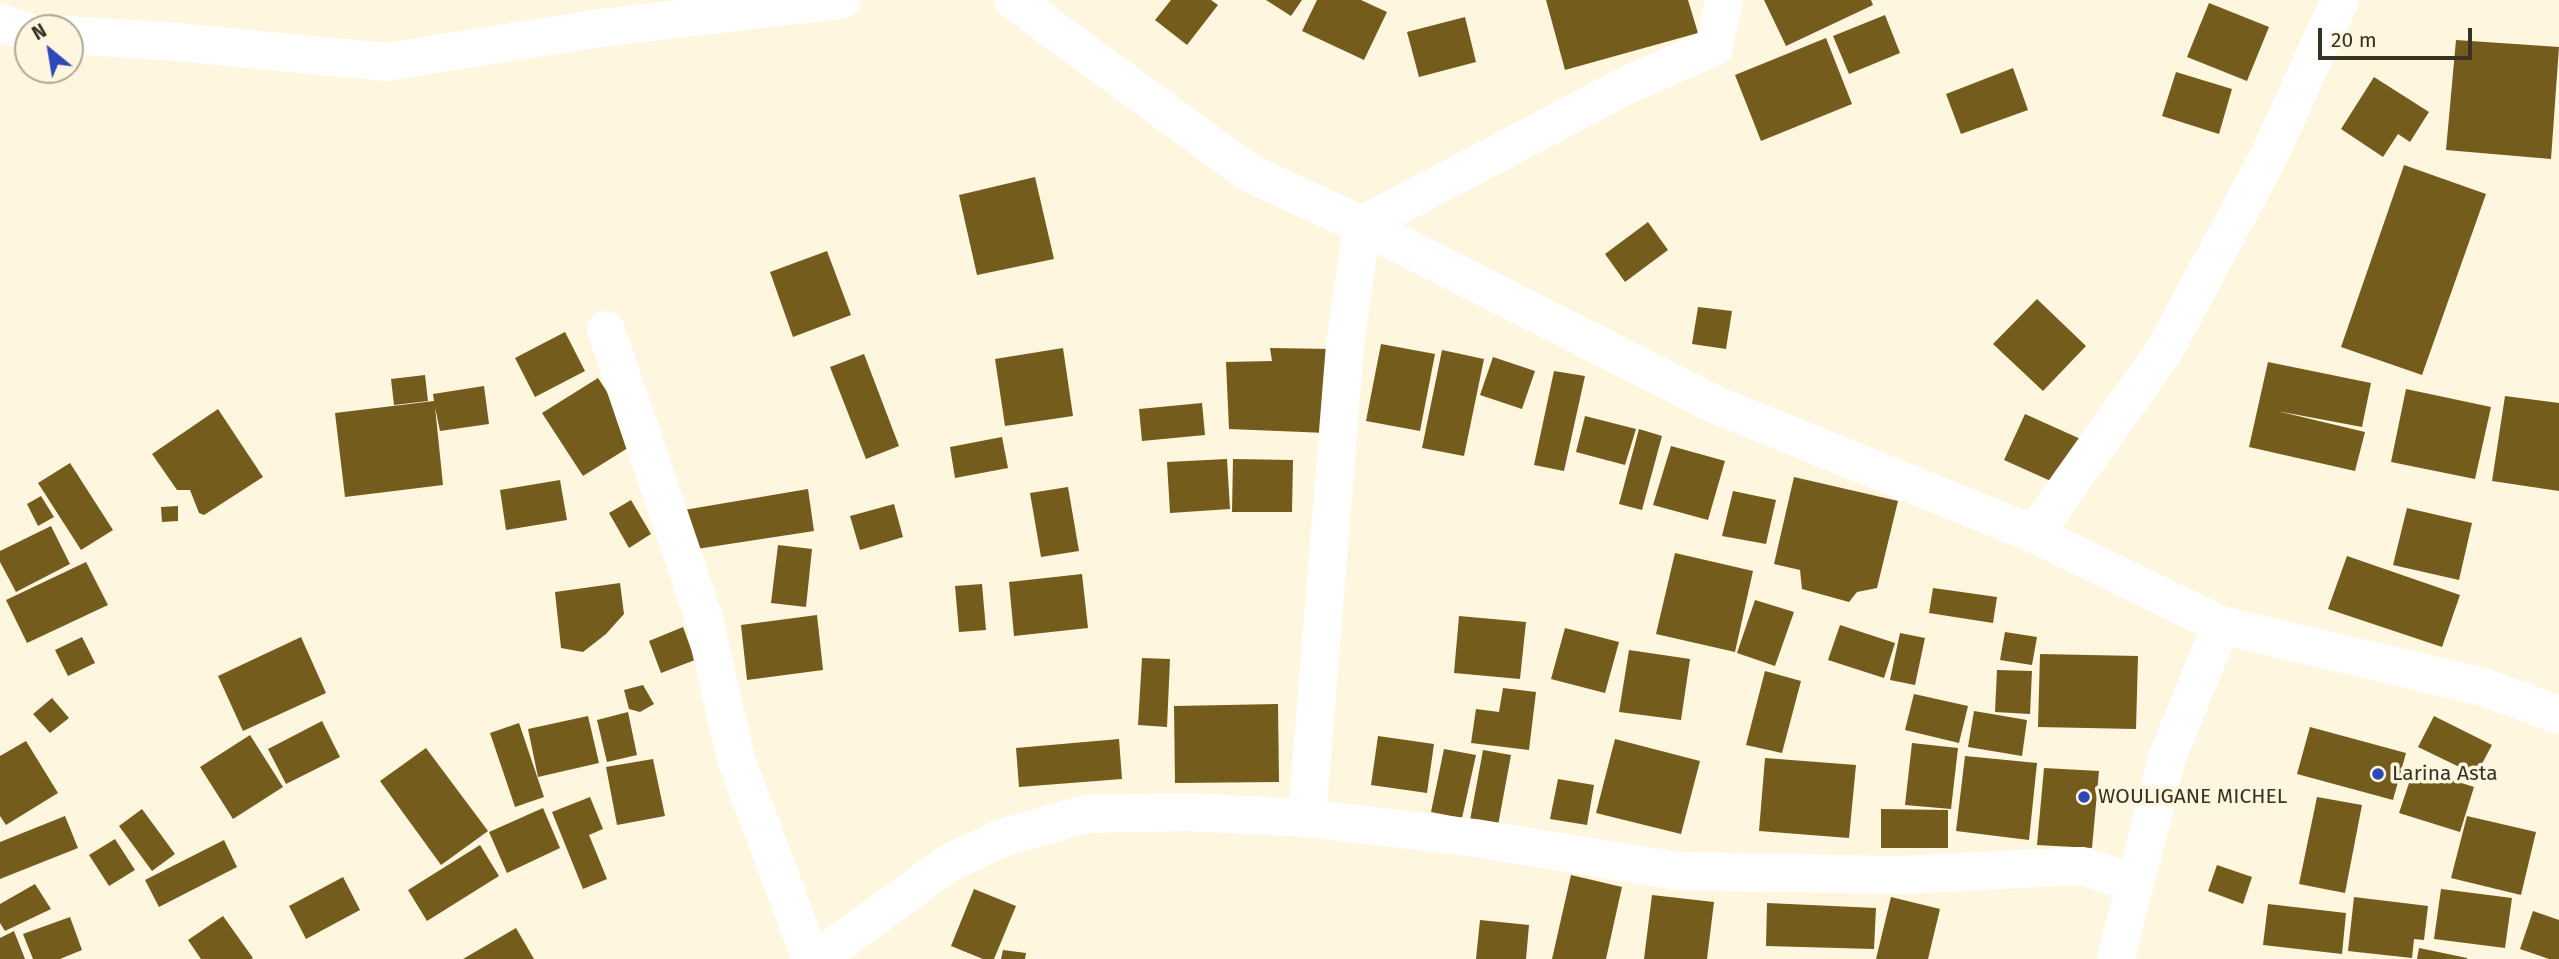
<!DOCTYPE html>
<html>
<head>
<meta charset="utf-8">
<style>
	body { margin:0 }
	#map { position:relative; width:2559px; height:959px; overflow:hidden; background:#fff6e0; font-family:"Fira Sans",sans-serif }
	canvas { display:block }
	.north { position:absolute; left:14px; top:14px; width:70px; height:70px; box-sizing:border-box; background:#fff6e0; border:2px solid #afa895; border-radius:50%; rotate:330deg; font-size:19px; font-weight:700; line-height:28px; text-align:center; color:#383225 }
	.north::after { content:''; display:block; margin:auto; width:24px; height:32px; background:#2d48b9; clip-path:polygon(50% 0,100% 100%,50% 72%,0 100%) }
	.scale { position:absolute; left:2318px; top:28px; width:154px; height:32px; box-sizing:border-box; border:4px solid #383225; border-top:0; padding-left:9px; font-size:21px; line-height:24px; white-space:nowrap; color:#383225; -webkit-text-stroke:5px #fff6e0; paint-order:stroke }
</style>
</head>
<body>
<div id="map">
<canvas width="2559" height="959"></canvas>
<div class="north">N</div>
<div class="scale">20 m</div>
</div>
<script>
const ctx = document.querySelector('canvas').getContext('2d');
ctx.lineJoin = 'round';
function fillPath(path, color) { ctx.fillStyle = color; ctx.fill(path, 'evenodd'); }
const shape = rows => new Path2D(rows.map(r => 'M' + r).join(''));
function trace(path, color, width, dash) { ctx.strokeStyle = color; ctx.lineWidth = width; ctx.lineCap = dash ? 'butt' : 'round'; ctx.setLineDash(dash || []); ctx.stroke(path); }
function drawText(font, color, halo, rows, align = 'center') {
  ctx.font = font + ' "Fira Sans",sans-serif'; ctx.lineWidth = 7; ctx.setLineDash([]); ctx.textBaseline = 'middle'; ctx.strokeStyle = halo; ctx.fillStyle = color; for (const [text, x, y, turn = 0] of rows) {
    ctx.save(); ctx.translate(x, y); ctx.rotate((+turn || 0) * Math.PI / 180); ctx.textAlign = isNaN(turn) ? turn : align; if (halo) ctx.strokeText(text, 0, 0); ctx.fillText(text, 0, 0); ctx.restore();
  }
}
const building = shape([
	[1171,0,1211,0,1218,5,1187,45,1155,20],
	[1266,0,1302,0,1291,16],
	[1317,0,1361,0,1387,12,1364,60,1302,31],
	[1546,0,1688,0,1698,33,1565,70],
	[1764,0,1871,0,1873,5,1786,46],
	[2209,3,2269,27,2247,81,2187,57],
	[1885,15,1900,53,1849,74,1833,36],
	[1465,17,1476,62,1419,77,1407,32],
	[1826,38,1852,104,1761,141,1735,75],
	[2456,40,2559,47,2551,159,2446,150],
	[2013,68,2028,110,1961,134,1946,94],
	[2176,72,2232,89,2219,134,2162,116],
	[2374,77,2429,112,2410,142,2398,134,2383,157,2341,129],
	[2404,165,2486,194,2422,375,2341,347],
	[1035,177,1054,259,977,275,959,195],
	[1648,222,1668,250,1625,282,1605,254],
	[827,251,851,315,793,337,770,272],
	[2037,299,2086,346,2043,391,1993,344],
	[1698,307,1732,311,1726,349,1692,344],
	[565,332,585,371,535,397,515,358],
	[1381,344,1435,354,1420,431,1366,421],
	[1063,348,1073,416,1005,426,995,359],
	[1270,348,1332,349,1327,433,1229,429,1226,362,1272,361],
	[1442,350,1484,359,1464,456,1422,448],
	[864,354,899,446,866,459,830,367],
	[1493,357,1535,371,1522,409,1480,395],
	[2268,362,2371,383,2362,427,2277,411,2365,432,2355,471,2249,447],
	[1554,371,1585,376,1564,471,1534,465],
	[425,375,428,401,394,405,391,379],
	[598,378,639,441,583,476,542,413],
	[484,386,489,424,440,431,435,407,443,485,345,497,335,413,434,401,433,394],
	[2406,389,2491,407,2475,479,2391,462],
	[2505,396,2559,403,2559,491,2492,481],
	[1202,403,1205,435,1142,441,1139,409],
	[218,409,263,477,204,515,199,513,190,490,177,490,152,454],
	[2025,414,2085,441,2064,487,2004,460],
	[1585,416,1636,429,1625,465,1576,452],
	[1639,429,1662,436,1642,510,1619,504],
	[1002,437,1008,468,955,478,950,447],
	[1671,446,1725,461,1708,520,1653,505],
	[1227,459,1230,509,1170,513,1167,462],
	[1233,459,1293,460,1292,512,1232,512],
	[70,463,113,530,81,550,38,483],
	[1794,477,1898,501,1877,588,1857,592,1849,602,1802,589,1800,570,1774,564],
	[560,480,567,520,506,530,500,490],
	[1068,487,1079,551,1041,557,1030,493],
	[808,489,814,531,690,550,684,510],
	[1733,491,1776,500,1766,544,1722,536],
	[41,496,54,517,38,526,27,504],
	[631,500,651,534,629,548,609,513],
	[894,504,903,537,860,550,850,516],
	[178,506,178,521,162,522,161,507],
	[2407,508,2472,523,2459,580,2393,565],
	[51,526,70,564,16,592,0,562,0,551],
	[778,545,812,549,806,607,771,603],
	[1675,553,1753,571,1735,652,1656,634],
	[2347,556,2460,595,2442,647,2328,609],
	[86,562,108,605,27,643,6,600],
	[1082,574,1088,628,1014,636,1009,582],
	[620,583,624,614,606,634,583,652,561,648,555,592],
	[982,584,986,630,959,632,955,586],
	[1933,588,1997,597,1993,623,1929,613],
	[1755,600,1794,612,1775,666,1737,653],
	[817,615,823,670,747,680,741,625],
	[1459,616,1526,622,1520,679,1454,673],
	[1840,625,1895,643,1884,678,1828,660],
	[683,627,695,660,661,673,649,641],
	[1565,628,1619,642,1605,693,1551,679],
	[2005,632,2037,637,2032,665,2000,660],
	[1900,633,1925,638,1915,685,1890,680],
	[82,637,95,663,68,676,55,650],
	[301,637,326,693,243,731,218,676],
	[1629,650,1690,659,1681,720,1619,712],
	[2040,654,2138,656,2136,729,2038,727],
	[1142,658,1170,659,1167,727,1138,725],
	[1997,670,2032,671,2030,714,1995,712],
	[1765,671,1801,681,1782,753,1746,745],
	[643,685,654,704,640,712,629,709,624,690],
	[1503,688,1536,692,1529,750,1471,743,1476,709,1499,712],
	[1914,694,1968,706,1959,743,1905,730],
	[52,698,69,718,50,733,33,714],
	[1278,704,1279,782,1175,783,1174,706],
	[1974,711,2027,720,2022,756,1968,747],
	[628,712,637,755,607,762,597,720],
	[588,716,599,763,538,777,528,729],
	[2434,716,2492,745,2476,775,2418,747],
	[322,721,340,757,286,784,268,749],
	[519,723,544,797,515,807,490,733],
	[2310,727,2406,753,2393,800,2297,774],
	[250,735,283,787,233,819,200,767],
	[1378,736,1434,744,1427,793,1371,785],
	[1119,739,1122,779,1019,787,1016,748],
	[1615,739,1700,761,1681,834,1596,813],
	[26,741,58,793,6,825,0,816,0,756],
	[1912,743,1958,748,1951,809,1905,805],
	[426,748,488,831,441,865,380,781],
	[1444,749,1476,755,1462,818,1431,812],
	[1483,750,1511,755,1497,831,1469,826],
	[1965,756,2037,763,2029,840,1956,831],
	[1765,758,1856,765,1849,838,1759,831],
	[653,759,665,816,617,825,606,767],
	[2044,768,2099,771,2092,848,2037,845],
	[2414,768,2474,787,2460,832,2399,813],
	[1558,779,1594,785,1587,825,1550,819],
	[590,797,603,829,589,835,607,879,583,889,552,812],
	[2317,797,2362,805,2345,893,2299,884],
	[543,808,560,848,507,873,489,832],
	[142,809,175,854,152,871,119,826],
	[1881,809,1948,810,1948,848,1881,848],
	[65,816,78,848,0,879,0,842],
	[2467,816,2536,832,2521,895,2451,878],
	[115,839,135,870,109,886,89,855],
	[224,840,237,867,159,907,145,880],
	[480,845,499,876,427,921,408,890],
	[2217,865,2252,877,2243,904,2208,891],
	[1571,875,1622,887,1606,959,1552,959],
	[343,877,360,910,306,939,289,906],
	[35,884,51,909,5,931,0,923,0,904],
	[974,889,1016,906,994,959,983,959,951,946],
	[2441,889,2512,898,2505,948,2434,939],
	[1652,895,1714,902,1707,959,1644,959],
	[1891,897,1940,909,1928,959,1876,959],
	[2354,897,2428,906,2424,940,2414,939,2412,958,2348,951],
	[1767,903,1876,908,1874,949,1766,946],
	[2268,904,2346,913,2342,954,2263,945],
	[2533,911,2559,920,2559,959,2549,959,2520,949],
	[223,916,253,958,251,959,201,959,188,940],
	[70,917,82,950,60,959,33,959,23,934],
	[1480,920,1529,925,1526,959,1476,959],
	[516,928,534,959,463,959],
	[14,931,25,959,0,959,0,938],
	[2419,948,2467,958,2467,959,2417,959],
	[1003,950,1026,953,1025,959,1001,959]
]);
const minor = shape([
	[1013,0,1249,173,1362,225,1716,405,2034,534,2221,625,2483,687,2559,715],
	[0,23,28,32],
	[70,35,176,42,386,62,600,28,842,0],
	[606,330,703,615,736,759,811,959],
	[2034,534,2164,351,2269,156,2340,0],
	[1307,818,1345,345,1362,225,1629,84,1714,47,1724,0],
	[817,959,949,863,1002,838,1086,814,1187,812,1307,818,1475,838,1678,871,1900,875,2082,866,2135,883],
	[2116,959,2167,758,2221,625]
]);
const markers = [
	[2378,774,7,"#2d48b9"],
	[2084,797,7,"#2d48b9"]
];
const poiNames = [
	["Larina Asta",2392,774],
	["WOULIGANE MICHEL",2098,797]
];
fillPath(building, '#745c1c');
trace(minor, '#fff', 38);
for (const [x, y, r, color] of markers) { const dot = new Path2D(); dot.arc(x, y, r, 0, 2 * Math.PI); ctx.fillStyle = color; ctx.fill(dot); trace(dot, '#fff6e0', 2.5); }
drawText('21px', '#383225', '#fff6e0', poiNames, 'left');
</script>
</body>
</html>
